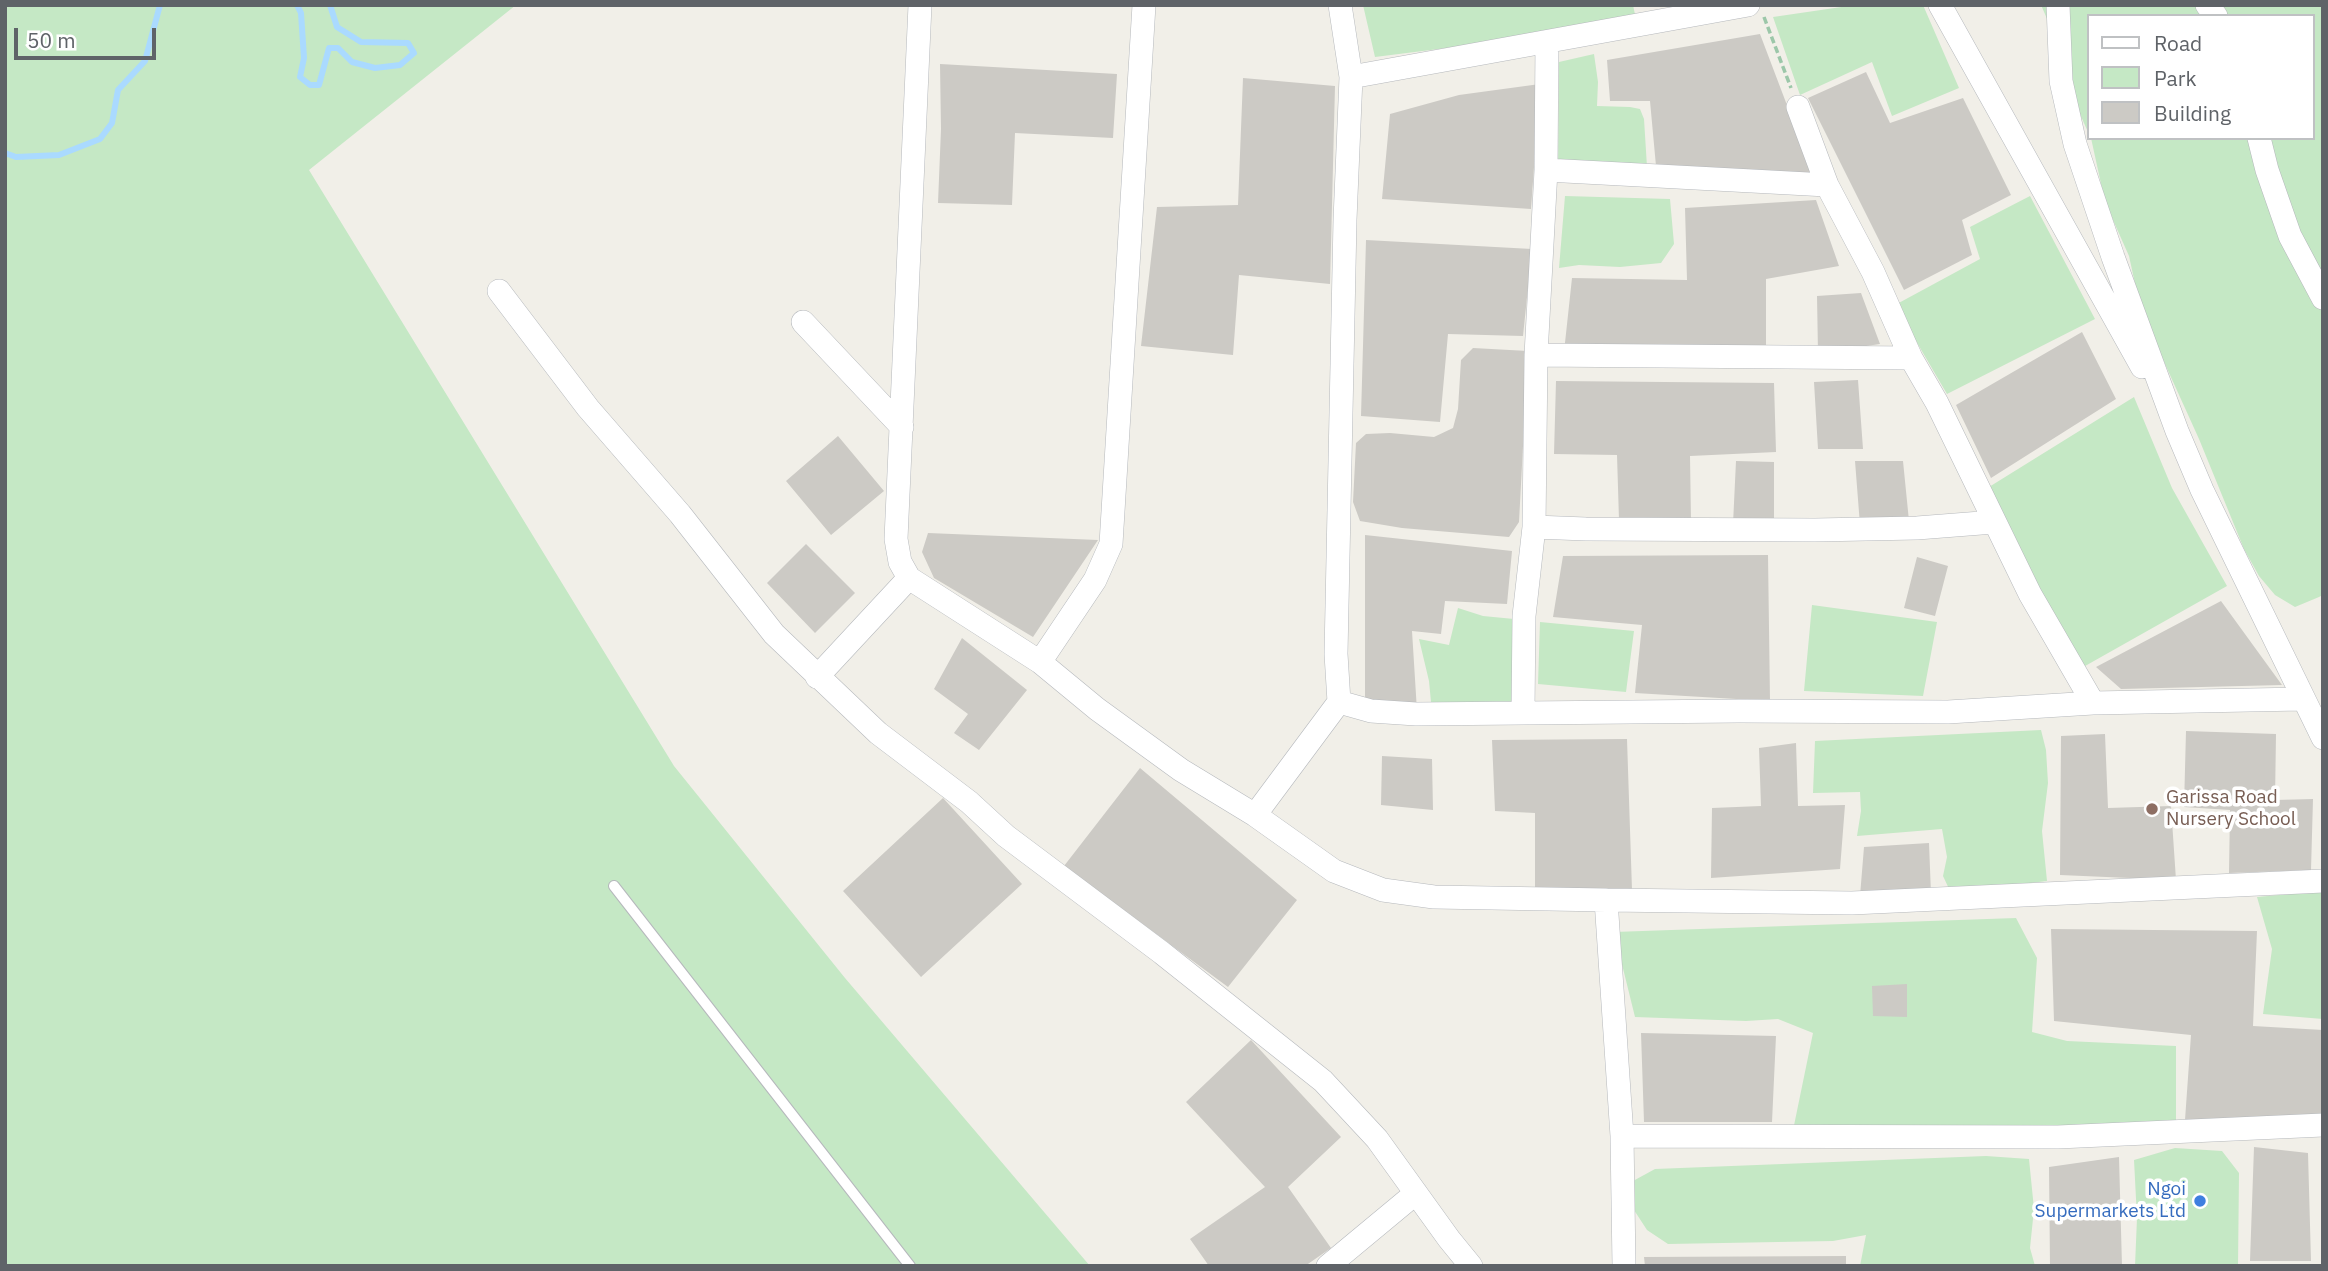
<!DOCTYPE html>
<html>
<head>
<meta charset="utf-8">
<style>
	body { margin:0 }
	#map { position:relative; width:2328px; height:1271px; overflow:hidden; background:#f1efe8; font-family:"IBM Plex Sans",sans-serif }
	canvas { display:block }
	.frame { position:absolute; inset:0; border:7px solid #5f6368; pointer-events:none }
	.legend { position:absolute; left:2087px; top:14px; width:228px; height:126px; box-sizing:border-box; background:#fff; border:2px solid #bfc1c3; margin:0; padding:9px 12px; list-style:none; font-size:21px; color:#5f6368 }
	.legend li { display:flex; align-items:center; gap:14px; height:35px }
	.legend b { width:35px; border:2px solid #bfc1c3 }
	.scale { position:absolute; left:14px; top:28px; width:142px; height:32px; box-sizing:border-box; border:4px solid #5f6368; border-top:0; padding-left:9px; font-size:21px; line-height:24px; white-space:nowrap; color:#5f6368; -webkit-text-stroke:5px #fff; paint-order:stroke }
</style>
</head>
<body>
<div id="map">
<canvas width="2328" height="1271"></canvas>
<div class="frame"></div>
<ul class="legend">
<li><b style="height:9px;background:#fff"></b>Road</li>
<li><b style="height:19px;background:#c5e8c5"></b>Park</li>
<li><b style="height:19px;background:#cccac5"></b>Building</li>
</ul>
<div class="scale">50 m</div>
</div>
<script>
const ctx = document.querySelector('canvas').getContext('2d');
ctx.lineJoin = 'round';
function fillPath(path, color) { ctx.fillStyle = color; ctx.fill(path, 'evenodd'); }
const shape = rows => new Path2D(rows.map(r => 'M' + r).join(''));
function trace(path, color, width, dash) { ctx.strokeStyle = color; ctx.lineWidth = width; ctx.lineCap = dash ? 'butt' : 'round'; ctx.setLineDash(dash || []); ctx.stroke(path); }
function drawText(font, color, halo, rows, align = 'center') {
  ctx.font = font + ' "IBM Plex Sans",sans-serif'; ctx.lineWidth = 7; ctx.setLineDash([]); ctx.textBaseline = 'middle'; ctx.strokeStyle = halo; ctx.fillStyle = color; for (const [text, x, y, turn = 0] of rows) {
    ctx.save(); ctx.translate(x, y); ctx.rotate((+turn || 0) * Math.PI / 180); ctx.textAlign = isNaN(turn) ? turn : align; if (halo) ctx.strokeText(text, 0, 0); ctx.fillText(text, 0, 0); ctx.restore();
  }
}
const green = shape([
	[5,5,516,5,309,170,674,766,845,978,1090,1266,5,1266],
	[1363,5,1633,5,1637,24,1375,57],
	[1855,5,1923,5,1959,88,1892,116,1872,62,1800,95,1773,17],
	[2041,5,2323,5,2323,595,2319,597,2295,607,2275,595,2259,576,2244,549,2199,439,2141,311,2129,256,2105,202,2091,138,2312,138,2312,16,2088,16,2088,132,2075,103,2051,28],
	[1594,54,1598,82,1597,106,1630,107,1640,109,1644,119,1647,167,1558,174,1559,62],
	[1565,196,1670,199,1674,244,1661,263,1620,267,1579,265,1559,268],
	[2030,196,2095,319,1947,394,1895,305,1980,259,1970,227],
	[2134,397,2172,488,2227,586,2078,670,1989,487],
	[1812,605,1937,622,1923,696,1804,691],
	[1458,608,1483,616,1514,619,1517,714,1426,725,1431,702,1429,681,1419,639,1449,645],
	[1540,622,1634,631,1626,692,1538,684],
	[2041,730,2046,750,2048,783,2042,831,2047,881,1951,893,1943,876,1947,857,1942,829,1857,836,1861,811,1860,792,1813,793,1815,741],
	[2323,891,2323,1019,2263,1014,2272,949,2257,897],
	[2016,918,2037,958,2032,1032,2067,1041,2176,1046,2176,1129,1791,1140,1813,1033,1778,1019,1746,1021,1635,1017,1614,932],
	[2175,1148,2222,1151,2239,1173,2238,1266,2135,1266,2137,1218,2134,1160],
	[1986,1156,2029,1159,2034,1209,2030,1248,2035,1266,1860,1266,1866,1235,1833,1241,1668,1244,1647,1230,1634,1210,1633,1181,1655,1169]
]);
const stream = shape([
	[297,5,301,13,304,58,300,77,310,85,319,85,329,48,338,48,352,62,375,68,400,65,414,53,408,43,361,42,337,27,330,5],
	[5,153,16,157,59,155,100,139,112,123,118,90,145,61,160,5]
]);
const building = shape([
	[1760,34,1815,179,1656,166,1650,101,1610,101,1607,60],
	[940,64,1117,74,1113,138,1015,133,1012,205,938,203,941,129],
	[1866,72,1890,123,1963,98,2011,195,1962,220,1972,255,1904,290,1808,98],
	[1243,78,1335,86,1330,284,1239,275,1233,355,1141,346,1157,207,1238,205],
	[1540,84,1531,209,1382,199,1390,114,1459,95],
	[1816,200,1839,266,1766,279,1766,353,1564,352,1572,278,1687,280,1685,208],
	[1366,240,1532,249,1523,336,1448,334,1440,422,1361,416],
	[1861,293,1880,344,1818,353,1817,296],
	[2082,332,2116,399,1991,478,1956,405],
	[1473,348,1528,351,1519,522,1509,537,1402,528,1360,521,1353,502,1356,443,1366,434,1390,433,1434,437,1453,428,1458,409,1461,360],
	[1858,380,1863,449,1818,449,1814,382],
	[1556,381,1774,383,1776,452,1690,456,1691,522,1619,520,1617,455,1554,454],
	[838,436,884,491,831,535,786,481],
	[1736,461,1774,462,1774,525,1733,524],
	[1855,461,1903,461,1909,521,1860,525],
	[928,533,1098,540,1033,637,934,578,922,552],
	[1365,535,1512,551,1507,604,1445,601,1441,634,1412,631,1417,711,1365,704],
	[806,544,855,593,815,633,767,583],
	[1768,555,1770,701,1635,693,1642,625,1553,617,1563,556],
	[1917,557,1948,566,1935,616,1904,608],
	[2221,601,2282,685,2121,689,2096,667],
	[962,638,1027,690,979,750,954,733,968,714,934,689],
	[2186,731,2276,734,2275,800,2313,799,2311,870,2229,873,2230,810,2184,807],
	[2105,734,2108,808,2171,806,2176,880,2060,875,2061,736],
	[1627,739,1632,890,1535,891,1535,813,1495,811,1492,740],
	[1796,743,1798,806,1845,805,1840,869,1711,878,1712,808,1761,806,1759,748],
	[1382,756,1432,759,1433,810,1381,805],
	[1140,768,1297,900,1228,987,1064,866],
	[943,798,1022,884,921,977,843,891],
	[1929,843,1931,894,1860,896,1864,847],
	[2051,929,2257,931,2253,1026,2323,1030,2323,1104,2321,1117,2185,1120,2191,1035,2054,1021],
	[1907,984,1907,1017,1873,1016,1872,986],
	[1641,1033,1776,1036,1772,1122,1644,1122],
	[1251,1040,1341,1137,1288,1187,1331,1248,1305,1266,1209,1266,1190,1239,1265,1187,1186,1102],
	[2254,1147,2308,1153,2311,1261,2250,1261],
	[2119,1157,2122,1266,2050,1266,2049,1167],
	[1846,1256,1846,1266,1645,1266,1644,1257]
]);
const path = shape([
	[1764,17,1791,88]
]);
const lane = shape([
	[614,886,910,1266]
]);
const street = shape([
	[920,5,896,539,900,562,909,578,1040,662,1097,709,1181,770,1255,815,1334,871,1383,890,1434,897,1606,900],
	[1940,5,2142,367],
	[2058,5,2061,81,2075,144,2113,257,2177,431,2202,490,2323,738],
	[2207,5,2216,16],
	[1547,42,1546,170,1536,355,1911,358],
	[1351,77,1748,5],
	[1798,107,1827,185],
	[2259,138,2267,170,2290,236,2323,298],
	[1546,170,1827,185,1873,272,1911,358,1937,403,2030,594,2093,703],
	[499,291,588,408,680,514,774,634,878,733,969,802,1006,836,1162,953,1323,1081,1377,1139,1449,1239,1471,1266],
	[803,322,902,427],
	[1534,527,1536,355],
	[1040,662,1095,580,1111,544,1144,5],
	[817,677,909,578],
	[1339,702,1371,711,1416,714,1739,711,1948,712,2093,703,2302,699],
	[1523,712,1524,616,1534,527,1586,529,1815,530,1917,528,1994,522],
	[1255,815,1339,702,1336,654,1345,220,1351,77,1340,5],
	[1622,1136,2058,1137,2323,1125],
	[1328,1266,1416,1193],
	[1624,1266,1622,1136,1606,900,1852,903,2323,881]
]);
const markers = [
	[2152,809,7,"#8d6e63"],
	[2200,1201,7,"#3f7fe0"]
];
const educationNames = [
	["Garissa Road",2166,798],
	["Nursery School",2166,820]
];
const shopNames = [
	["Ngoi",2186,1190],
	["Supermarkets Ltd",2186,1212]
];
fillPath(green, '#c5e8c5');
trace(stream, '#aadaff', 6);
fillPath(building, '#cccac5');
trace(lane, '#b5b8bc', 12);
trace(street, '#b5b8bc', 24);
trace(path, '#9cc7a9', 3.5, [7, 3.5]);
trace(lane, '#fff', 10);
trace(street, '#fff', 23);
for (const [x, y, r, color] of markers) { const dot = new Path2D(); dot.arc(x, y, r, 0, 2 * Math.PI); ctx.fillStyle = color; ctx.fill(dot); trace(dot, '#fff', 2.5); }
drawText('19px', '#785e54', '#fff', educationNames, 'left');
drawText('19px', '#366cbe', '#fff', shopNames, 'right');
</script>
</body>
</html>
